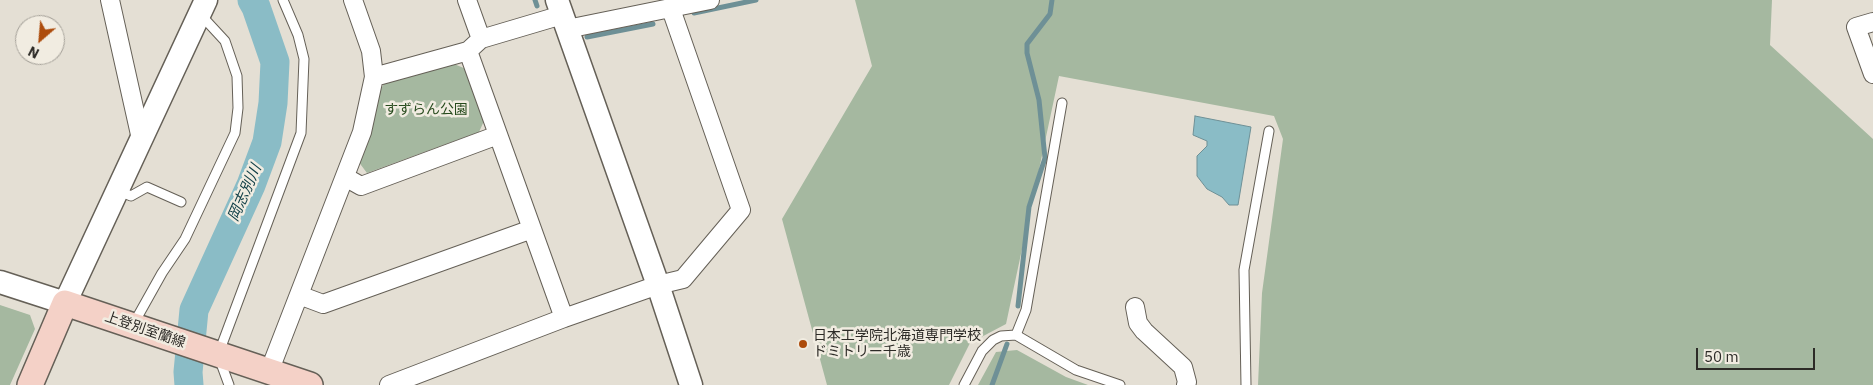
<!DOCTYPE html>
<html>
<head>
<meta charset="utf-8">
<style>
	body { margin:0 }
	#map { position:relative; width:1873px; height:385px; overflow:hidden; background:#e4dfd4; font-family:"IBM Plex Sans",sans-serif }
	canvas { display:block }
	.north { position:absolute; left:15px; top:15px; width:50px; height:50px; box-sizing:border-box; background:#f1ece1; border:1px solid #a39f97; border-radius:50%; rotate:207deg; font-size:14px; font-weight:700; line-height:20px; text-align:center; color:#2d2b27 }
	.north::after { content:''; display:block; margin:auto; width:18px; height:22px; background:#ad4c0c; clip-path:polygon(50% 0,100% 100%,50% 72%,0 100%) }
	.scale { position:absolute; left:1696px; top:348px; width:119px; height:22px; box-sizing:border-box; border:2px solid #2d2b27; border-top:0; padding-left:6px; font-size:15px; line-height:18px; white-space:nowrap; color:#2d2b27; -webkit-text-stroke:4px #f1ece1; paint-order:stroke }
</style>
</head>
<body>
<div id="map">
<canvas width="1873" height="385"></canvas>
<div class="north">N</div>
<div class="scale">50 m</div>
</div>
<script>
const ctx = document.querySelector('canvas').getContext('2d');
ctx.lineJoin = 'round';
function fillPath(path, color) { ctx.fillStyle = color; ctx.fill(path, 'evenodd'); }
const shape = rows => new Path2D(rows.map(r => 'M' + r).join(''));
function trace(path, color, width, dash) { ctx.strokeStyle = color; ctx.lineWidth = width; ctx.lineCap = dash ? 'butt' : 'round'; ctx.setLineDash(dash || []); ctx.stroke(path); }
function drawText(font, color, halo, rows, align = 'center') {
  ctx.font = font + ' "IBM Plex Sans","Noto Sans JP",sans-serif'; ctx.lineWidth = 5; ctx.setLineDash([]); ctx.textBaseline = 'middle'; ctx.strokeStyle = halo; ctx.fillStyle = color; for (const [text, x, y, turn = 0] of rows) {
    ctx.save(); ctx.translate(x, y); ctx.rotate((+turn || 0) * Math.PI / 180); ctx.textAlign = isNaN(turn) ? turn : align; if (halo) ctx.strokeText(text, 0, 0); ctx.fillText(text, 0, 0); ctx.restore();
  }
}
const green = shape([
	[855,0,1772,0,1770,45,1873,139,1873,385,1258,385,1262,293,1283,139,1274,116,1059,76,1006,324,970,343,949,385,827,385,782,219,872,66],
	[447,61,466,69,484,121,479,132,367,173,358,161,377,95,384,84],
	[0,305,30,315,35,329,10,385,0,385],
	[1017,350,1066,377,1088,385,978,385,996,352]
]);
const water = shape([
	[1195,116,1251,127,1238,205,1229,205,1222,197,1207,189,1197,176,1197,156,1207,146,1207,141,1193,135,1195,116]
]);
const stream = shape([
	[535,0,537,6],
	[694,13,756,0],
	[587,37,653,24],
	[1018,306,1029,207,1045,158,1039,100,1027,53,1027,44,1050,14,1052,0],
	[992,385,1007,344]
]);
const river = shape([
	[189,385,188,372,194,310,251,185,267,142,273,103,275,62,256,7,252,0]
]);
const service = shape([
	[117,190,131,196,147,187,181,202],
	[134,323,162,273,185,239,235,133,238,108,237,76,225,41,200,14],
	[1016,335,1076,370,1120,385],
	[229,385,218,355,301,133,304,59,298,35,283,0],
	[964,385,982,351,993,340,1001,336,1016,335,1026,310,1062,103],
	[1246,385,1244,270,1269,131]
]);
const minor = shape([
	[110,0,141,139],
	[467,0,481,39],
	[1873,22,1856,27,1873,74],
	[567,29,710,0],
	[468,51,564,318],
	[374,77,468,51,481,39,562,15],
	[345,177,361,186,498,135],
	[299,295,323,304,532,229],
	[1135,307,1138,323,1144,331,1183,367,1187,382,1186,385],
	[269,372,362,132,374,77,371,51,353,0],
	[389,385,564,318,658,285,683,279,741,210,671,9]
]);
const tertiary = shape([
	[557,0,658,285,691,385],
	[0,282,65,303,206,0]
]);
const secondary = shape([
	[30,385,65,303,310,385]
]);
const markers = [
	[803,344,5,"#ad4c0c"]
];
const parkNames = [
	["すずらん公園",426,110]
];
const streetNames = [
	["上登別室蘭線",145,330,19]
];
const poiNames = [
	["日本工学院北海道専門学校",813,336],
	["ドミトリー千歳",813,352]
];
const waterNames = [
	["岡志別川",245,193,-66]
];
fillPath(green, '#a5b8a0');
fillPath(water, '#8abcc6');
trace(water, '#6e9096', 1);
trace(stream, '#6e9096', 5);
trace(river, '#8abcc6', 29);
trace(service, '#656057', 11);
trace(minor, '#656057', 20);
trace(tertiary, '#656057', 25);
trace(secondary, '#656057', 28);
trace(service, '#fff', 9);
trace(minor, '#fff', 18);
trace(tertiary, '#fff', 22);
trace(secondary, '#f4d1c7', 25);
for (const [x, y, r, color] of markers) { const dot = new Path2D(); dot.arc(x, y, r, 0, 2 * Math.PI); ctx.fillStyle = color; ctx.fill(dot); trace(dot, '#f1ece1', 2); }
drawText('14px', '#264a1c', '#f1ece1', parkNames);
drawText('14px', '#2d2b27', '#f1ece1', streetNames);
drawText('14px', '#2d2b27', '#f1ece1', poiNames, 'left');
drawText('italic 15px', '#0e3d45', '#f1ece1', waterNames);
</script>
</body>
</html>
